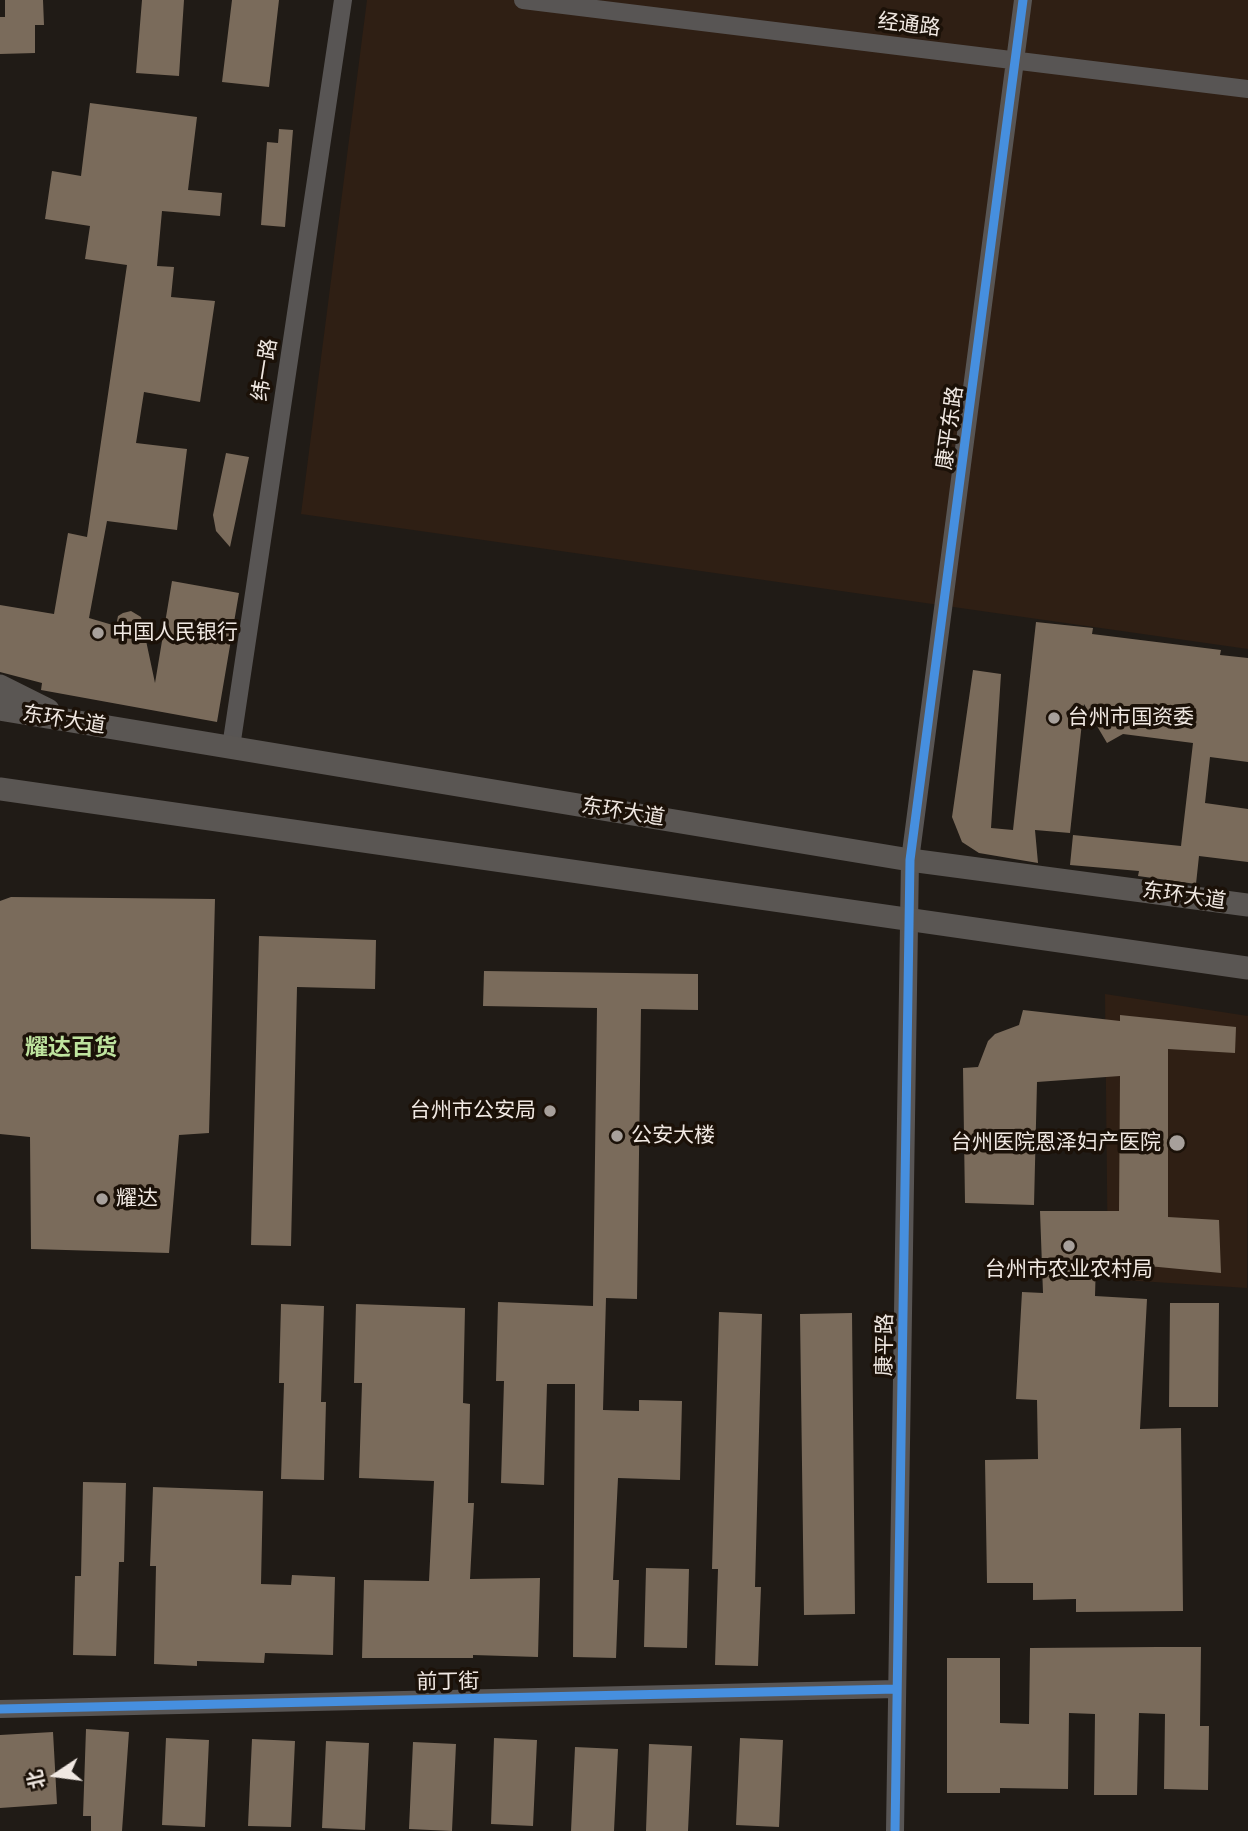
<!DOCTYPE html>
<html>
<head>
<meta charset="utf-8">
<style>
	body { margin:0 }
	#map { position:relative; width:1248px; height:1831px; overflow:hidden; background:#201b16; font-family:Raleway,"Noto Sans SC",sans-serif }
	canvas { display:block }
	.north { position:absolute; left:21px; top:1740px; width:70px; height:70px; -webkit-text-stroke:5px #1b1108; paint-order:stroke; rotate:257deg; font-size:19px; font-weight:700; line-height:28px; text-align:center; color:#f0e8e2 }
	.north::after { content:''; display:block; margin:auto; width:24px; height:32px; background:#f0e8e2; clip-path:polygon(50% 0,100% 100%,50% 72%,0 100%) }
</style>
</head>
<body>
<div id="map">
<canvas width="1248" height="1831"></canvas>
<div class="north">北</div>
</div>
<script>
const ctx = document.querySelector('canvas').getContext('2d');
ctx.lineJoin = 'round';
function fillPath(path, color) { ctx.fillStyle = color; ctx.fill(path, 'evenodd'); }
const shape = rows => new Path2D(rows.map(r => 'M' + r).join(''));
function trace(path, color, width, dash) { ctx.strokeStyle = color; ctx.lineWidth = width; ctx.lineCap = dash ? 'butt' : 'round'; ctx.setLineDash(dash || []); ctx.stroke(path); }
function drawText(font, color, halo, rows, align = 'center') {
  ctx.font = font + ' Raleway,"Noto Sans SC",sans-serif'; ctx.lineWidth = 7; ctx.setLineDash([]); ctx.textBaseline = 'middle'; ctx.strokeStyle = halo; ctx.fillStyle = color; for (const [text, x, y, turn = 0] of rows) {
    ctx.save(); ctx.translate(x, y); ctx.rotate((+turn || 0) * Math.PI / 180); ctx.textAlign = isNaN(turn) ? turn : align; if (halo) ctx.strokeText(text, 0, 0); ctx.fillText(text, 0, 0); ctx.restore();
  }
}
const built = shape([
	[367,0,1248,0,1248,649,301,514],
	[1105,994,1248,1016,1247,1288,1108,1279]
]);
const building = shape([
	[5,0,43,0,44,25,35,25,35,53,0,54,0,17,5,17],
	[142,0,184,0,179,76,136,73],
	[232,0,279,0,269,87,222,82],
	[90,103,197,117,188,190,222,193,220,216,162,211,157,266,174,267,171,297,215,301,200,402,144,392,136,443,187,449,177,530,107,521,89,618,116,626,118,616,123,613,131,611,141,617,155,683,172,581,239,593,217,722,41,690,42,683,0,672,0,605,54,614,68,533,87,537,127,265,85,259,90,226,45,219,52,171,81,176],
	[279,129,293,130,285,227,261,225,267,142,278,143],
	[226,453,249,457,230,547,216,531,213,515],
	[1036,622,1093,628,1092,634,1221,650,1220,655,1248,658,1248,762,1210,757,1205,803,1248,809,1248,862,1199,856,1196,884,1138,876,1139,871,1070,865,1073,835,1181,846,1193,743,1123,734,1107,743,1084,704,1070,833,1035,830,1038,863,979,853,962,842,952,817,973,670,1001,674,991,828,1013,830],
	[11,897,215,899,209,1133,179,1135,169,1253,31,1249,30,1137,0,1134,0,901],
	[259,936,376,940,375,989,297,987,291,1246,251,1245],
	[484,971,698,974,698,1010,641,1009,637,1299,606,1298,603,1410,639,1411,639,1400,682,1401,680,1480,618,1478,613,1580,619,1580,616,1658,573,1657,575,1384,547,1384,544,1485,501,1483,504,1381,496,1381,498,1302,593,1306,597,1008,483,1006],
	[1023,1010,1120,1021,1120,1015,1236,1027,1235,1053,1168,1049,1168,1217,1219,1220,1221,1273,1096,1261,1095,1296,1147,1299,1140,1429,1181,1428,1183,1611,1076,1612,1076,1599,1033,1600,1033,1583,987,1583,985,1460,1038,1459,1037,1400,1016,1399,1022,1292,1043,1293,1040,1211,1119,1211,1120,1076,1037,1082,1034,1205,965,1203,963,1068,978,1067,988,1041,995,1034,1019,1025],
	[1170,1303,1219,1303,1218,1407,1169,1407],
	[281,1304,324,1306,321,1402,326,1402,324,1480,281,1479,284,1383,279,1383],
	[356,1304,465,1308,463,1403,470,1404,468,1503,474,1503,470,1579,540,1578,538,1657,473,1655,473,1658,362,1658,364,1580,429,1581,434,1481,359,1478,362,1383,354,1383],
	[719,1312,762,1314,755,1587,761,1587,758,1666,715,1665,718,1569,712,1569],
	[852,1313,855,1614,804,1615,800,1314],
	[83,1482,126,1483,124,1562,119,1562,116,1656,73,1655,75,1576,81,1576],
	[153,1487,263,1491,261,1584,291,1585,292,1575,335,1577,333,1655,265,1653,264,1663,197,1661,197,1666,154,1664,156,1566,150,1566],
	[646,1568,689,1569,687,1648,644,1647],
	[1158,1647,1201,1647,1200,1726,1209,1726,1208,1790,1164,1789,1165,1714,1139,1713,1137,1795,1094,1795,1095,1714,1069,1713,1068,1789,1000,1788,1000,1793,947,1793,947,1658,1000,1658,1000,1723,1029,1724,1030,1648],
	[86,1729,129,1732,122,1831,91,1831,91,1816,83,1816],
	[53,1732,57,1804,0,1808,0,1735],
	[166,1738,209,1740,205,1827,162,1825],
	[494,1738,537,1740,533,1826,491,1824],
	[740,1738,783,1740,779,1827,736,1825],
	[252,1739,295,1741,291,1827,248,1826],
	[326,1741,369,1743,365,1830,322,1828],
	[413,1742,456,1744,452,1831,409,1829],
	[649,1744,692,1746,688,1831,646,1831],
	[575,1747,618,1749,614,1831,571,1831]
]);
const tertiary = shape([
	[523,0,1248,89],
	[231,747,343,0],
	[0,1709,897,1689],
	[895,1831,910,860,1023,0]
]);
const primary = shape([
	[0,686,48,710],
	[0,709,910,860,1248,905],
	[0,789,1248,968]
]);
const cycleway = shape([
	[0,1709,897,1689],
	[895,1831,910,860,1023,0]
]);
const markers = [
	[98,633,7,"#a7a09b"],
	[1054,718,7,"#a7a09b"],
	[550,1111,7,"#a7a09b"],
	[617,1136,7,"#a7a09b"],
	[1177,1143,9,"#a7a09b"],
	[102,1199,7,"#a7a09b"],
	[1069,1246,7,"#a7a09b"]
];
const streetNames = [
	["经通路",909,25,7],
	["纬一路",265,370,-81],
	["康平东路",950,428,-82],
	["东环大道",64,720,9],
	["东环大道",623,812,9],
	["东环大道",1184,896,8],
	["康平路",885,1345,-89],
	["前丁街",448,1682,-1]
];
const poiNames = [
	["中国人民银行",112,633],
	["台州市国资委",1068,718],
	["台州市公安局",536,1111,"right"],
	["公安大楼",631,1136],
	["台州医院恩泽妇产医院",1161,1143,"right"],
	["耀达",116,1199],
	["台州市农业农村局",1069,1270,"center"]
];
const neighbourhoodNames = [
	["耀达百货",71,1048]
];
fillPath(built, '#2f1f14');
fillPath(building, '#7a6b5b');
trace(tertiary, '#585554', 18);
trace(primary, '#5a5653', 23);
trace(cycleway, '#468fdf', 9);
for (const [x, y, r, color] of markers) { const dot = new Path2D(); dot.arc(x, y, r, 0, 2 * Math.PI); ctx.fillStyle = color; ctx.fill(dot); trace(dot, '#1b1108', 2.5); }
drawText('21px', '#f0e8e2', '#1b1108', streetNames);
drawText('21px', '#f0e8e2', '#1b1108', poiNames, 'left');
drawText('bold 23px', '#bee39e', '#1b1108', neighbourhoodNames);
</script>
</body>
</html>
